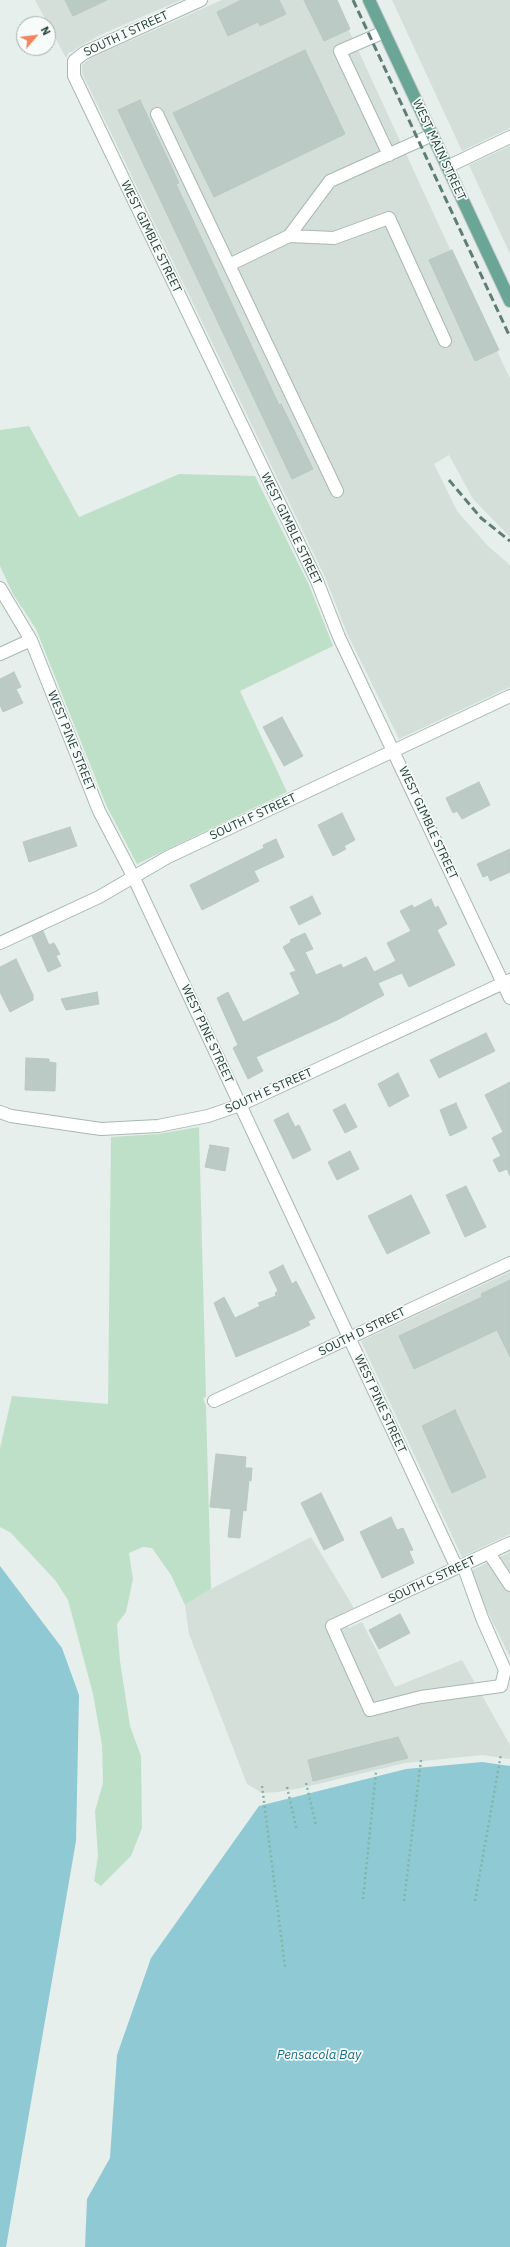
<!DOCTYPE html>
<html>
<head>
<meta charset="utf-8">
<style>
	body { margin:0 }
	#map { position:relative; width:510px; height:2247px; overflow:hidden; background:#e6efeb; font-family:"IBM Plex Sans",sans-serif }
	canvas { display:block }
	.north { position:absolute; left:16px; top:16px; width:40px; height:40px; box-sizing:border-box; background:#f7fbf9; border:1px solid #a3b1ad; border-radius:50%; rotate:62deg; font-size:11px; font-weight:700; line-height:16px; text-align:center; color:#24423a }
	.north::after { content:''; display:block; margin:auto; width:14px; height:18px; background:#f4845f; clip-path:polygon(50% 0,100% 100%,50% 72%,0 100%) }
</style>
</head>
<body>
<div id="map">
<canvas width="510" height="2247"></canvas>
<div class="north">N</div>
</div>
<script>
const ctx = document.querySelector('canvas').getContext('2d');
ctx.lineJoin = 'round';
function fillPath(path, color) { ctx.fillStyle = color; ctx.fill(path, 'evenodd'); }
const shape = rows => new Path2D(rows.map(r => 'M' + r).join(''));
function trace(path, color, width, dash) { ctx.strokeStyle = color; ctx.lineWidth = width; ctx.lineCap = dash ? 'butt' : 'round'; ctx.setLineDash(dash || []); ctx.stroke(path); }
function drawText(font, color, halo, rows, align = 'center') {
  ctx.font = font + ' "IBM Plex Sans",sans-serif'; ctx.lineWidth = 3.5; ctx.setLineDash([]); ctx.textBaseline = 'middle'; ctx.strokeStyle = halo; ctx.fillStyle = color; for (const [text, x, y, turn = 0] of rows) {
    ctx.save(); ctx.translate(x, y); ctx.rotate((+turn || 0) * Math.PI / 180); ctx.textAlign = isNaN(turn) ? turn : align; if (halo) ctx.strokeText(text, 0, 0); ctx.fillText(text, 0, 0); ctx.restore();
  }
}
const built = shape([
	[35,0,181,0,102,34,80,46,72,52,69,52,66,58],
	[222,0,335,0,510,379,510,537,473,499,449,455,434,464,457,511,488,546,510,565,510,687,399,739,347,633,325,577,82,73,82,65,89,59],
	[392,0,510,0,510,128,462,151],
	[510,146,510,254,469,165],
	[510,1272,510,1534,462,1557,361,1341],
	[311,1537,354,1608,342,1614,349,1628,362,1622,395,1687,462,1660,510,1745,510,1759,482,1755,405,1763,301,1788,278,1792,262,1793,247,1784,189,1634,185,1605,211,1589],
	[510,1552,510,1657,468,1572]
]);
const green = shape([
	[29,426,79,517,179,474,255,476,309,585,333,646,240,691,287,792,137,864,107,807,36,629,13,594,0,566,0,430],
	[199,1127,206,1397,203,1398,206,1406,211,1589,185,1605,171,1575,152,1548,143,1547,129,1553,133,1579,126,1612,117,1624,120,1661,130,1726,141,1756,142,1828,131,1856,101,1886,94,1881,98,1856,95,1811,103,1783,102,1745,93,1694,68,1600,55,1580,10,1532,0,1527,0,1448,12,1396,108,1404,111,1137,158,1134]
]);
const water = shape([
	[0,1566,62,1648,79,1695,76,1841,6,2247,0,2247],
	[482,1762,510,1766,510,2247,85,2247,87,2199,110,2158,117,2055,151,1958,259,1806,406,1769]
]);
const building = shape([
	[65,0,107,0,73,16,65,0],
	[241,0,279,0,286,14,260,26,258,22,228,36,217,12,241,0],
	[304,0,337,0,350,29,324,41,304,0],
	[305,50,345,134,214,197,173,113,305,50],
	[140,100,179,183,176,184,279,405,281,404,313,469,292,479,118,110,140,100],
	[452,250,499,350,475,361,429,260,452,250],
	[14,672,21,687,16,689,23,703,3,712,0,705,0,679,14,672],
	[282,717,303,756,284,766,263,727,282,717],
	[479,782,490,805,462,819,457,811,453,813,446,798,479,782],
	[342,813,355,840,344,846,346,849,333,856,318,825,342,813],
	[70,827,77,846,29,862,23,842,70,827],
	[276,839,284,857,254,871,259,881,202,910,190,885,264,848,263,845,276,839],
	[510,849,510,872,490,881,488,875,483,877,477,864,510,849],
	[312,896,321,914,299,925,290,907,312,896],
	[431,899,435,908,438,906,447,924,437,930,455,965,409,987,402,973,378,983,384,995,337,1020,256,1057,263,1071,248,1079,233,1048,238,1045,217,998,228,992,243,1022,300,994,290,973,296,971,283,947,291,942,290,940,305,933,313,949,305,952,316,975,341,964,343,968,366,957,374,972,396,961,387,943,411,931,400,911,412,905,414,908,431,899],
	[43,931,49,945,54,943,60,954,56,956,61,966,48,972,32,936,43,931],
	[16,959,33,995,33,1000,10,1012,0,992,0,967,16,959],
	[97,992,99,1004,66,1010,61,999,97,992],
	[486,1033,495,1051,439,1078,430,1060,486,1033],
	[26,1058,49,1059,49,1062,56,1063,55,1091,25,1090,26,1058],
	[398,1073,409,1096,389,1107,378,1084,398,1073],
	[510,1082,510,1176,507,1169,499,1172,493,1160,501,1156,492,1138,503,1132,485,1095,510,1082],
	[456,1103,467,1128,450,1136,440,1110,456,1103],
	[345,1104,357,1127,345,1133,333,1110,345,1104],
	[288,1113,295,1127,299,1125,311,1150,293,1159,274,1120,288,1113],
	[210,1145,229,1148,225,1171,205,1167,210,1145],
	[350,1151,359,1169,337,1180,328,1162,350,1151],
	[466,1186,486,1227,465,1237,446,1195,466,1186],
	[411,1195,430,1233,387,1254,368,1216,411,1195],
	[283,1265,292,1284,296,1281,315,1318,308,1321,310,1325,295,1332,236,1357,214,1303,224,1297,235,1318,260,1306,258,1303,276,1296,275,1293,278,1291,269,1272,283,1265],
	[510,1280,510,1357,497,1330,414,1369,399,1336,482,1297,481,1294,510,1280],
	[455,1410,486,1477,452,1493,422,1426,455,1410],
	[216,1454,246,1457,245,1468,252,1468,251,1481,249,1480,246,1511,243,1510,240,1538,228,1537,231,1509,210,1507,216,1454],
	[321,1493,344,1540,324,1550,301,1503,321,1493],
	[391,1517,397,1530,403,1528,413,1550,409,1551,414,1563,382,1578,360,1532,391,1517],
	[400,1614,410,1633,379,1649,369,1630,400,1614],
	[398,1737,408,1758,313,1781,308,1760,398,1737]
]);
const path = shape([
	[306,1783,316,1825],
	[262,1786,285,1967],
	[287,1787,297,1831],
	[363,1899,376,1772],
	[404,1901,421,1760],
	[475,1901,501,1754]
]);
const minor = shape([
	[201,0,84,53,74,61,74,76,317,581,339,637,510,998],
	[384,32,340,51,389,155],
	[157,114,337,491],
	[447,167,510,137],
	[289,236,334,238,389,218,445,341],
	[229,265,289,236,330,181,432,135],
	[0,588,31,640,99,811,133,876,457,1568],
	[0,654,31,640],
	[0,943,99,897,168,857,510,696],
	[0,1112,11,1116,101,1129,158,1126,208,1116,240,1105,510,980],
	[214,1401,510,1263],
	[489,1553,510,1585],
	[463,1565,482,1618,505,1670,501,1686,421,1697,370,1710,332,1626,510,1543]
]);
const major = shape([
	[369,0,510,301]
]);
const rail = shape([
	[353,0,510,337],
	[449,480,481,518,510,541]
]);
const streetNames = [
	["SOUTH I STREET",126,34,-25],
	["WEST MAIN STREET",439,150,65],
	["WEST GIMBLE STREET",151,237,64],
	["WEST GIMBLE STREET",291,529,64],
	["WEST PINE STREET",71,741,68],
	["SOUTH F STREET",253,817,-25],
	["WEST GIMBLE STREET",428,823,65],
	["WEST PINE STREET",207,1034,65],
	["SOUTH E STREET",269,1091,-24],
	["SOUTH D STREET",362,1332,-26],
	["WEST PINE STREET",380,1404,65],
	["SOUTH C STREET",432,1580,-25]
];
const waterNames = [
	["Pensacola Bay",319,2055]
];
fillPath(built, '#d4dfda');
fillPath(green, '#bfe0c8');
fillPath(water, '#8ec9d4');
fillPath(building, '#bbcac4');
trace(building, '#b8c9c2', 1);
trace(minor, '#a8b8b2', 14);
trace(major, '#c2cac8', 14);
trace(path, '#86b3a5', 2.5, [2, 3]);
trace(minor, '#fff', 12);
trace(major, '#6aa596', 12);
trace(rail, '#5f7d75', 3, [8, 4]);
drawText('12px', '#24423a', '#f7fbf9', streetNames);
drawText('italic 13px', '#1c6f80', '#f7fbf9', waterNames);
</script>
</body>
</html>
